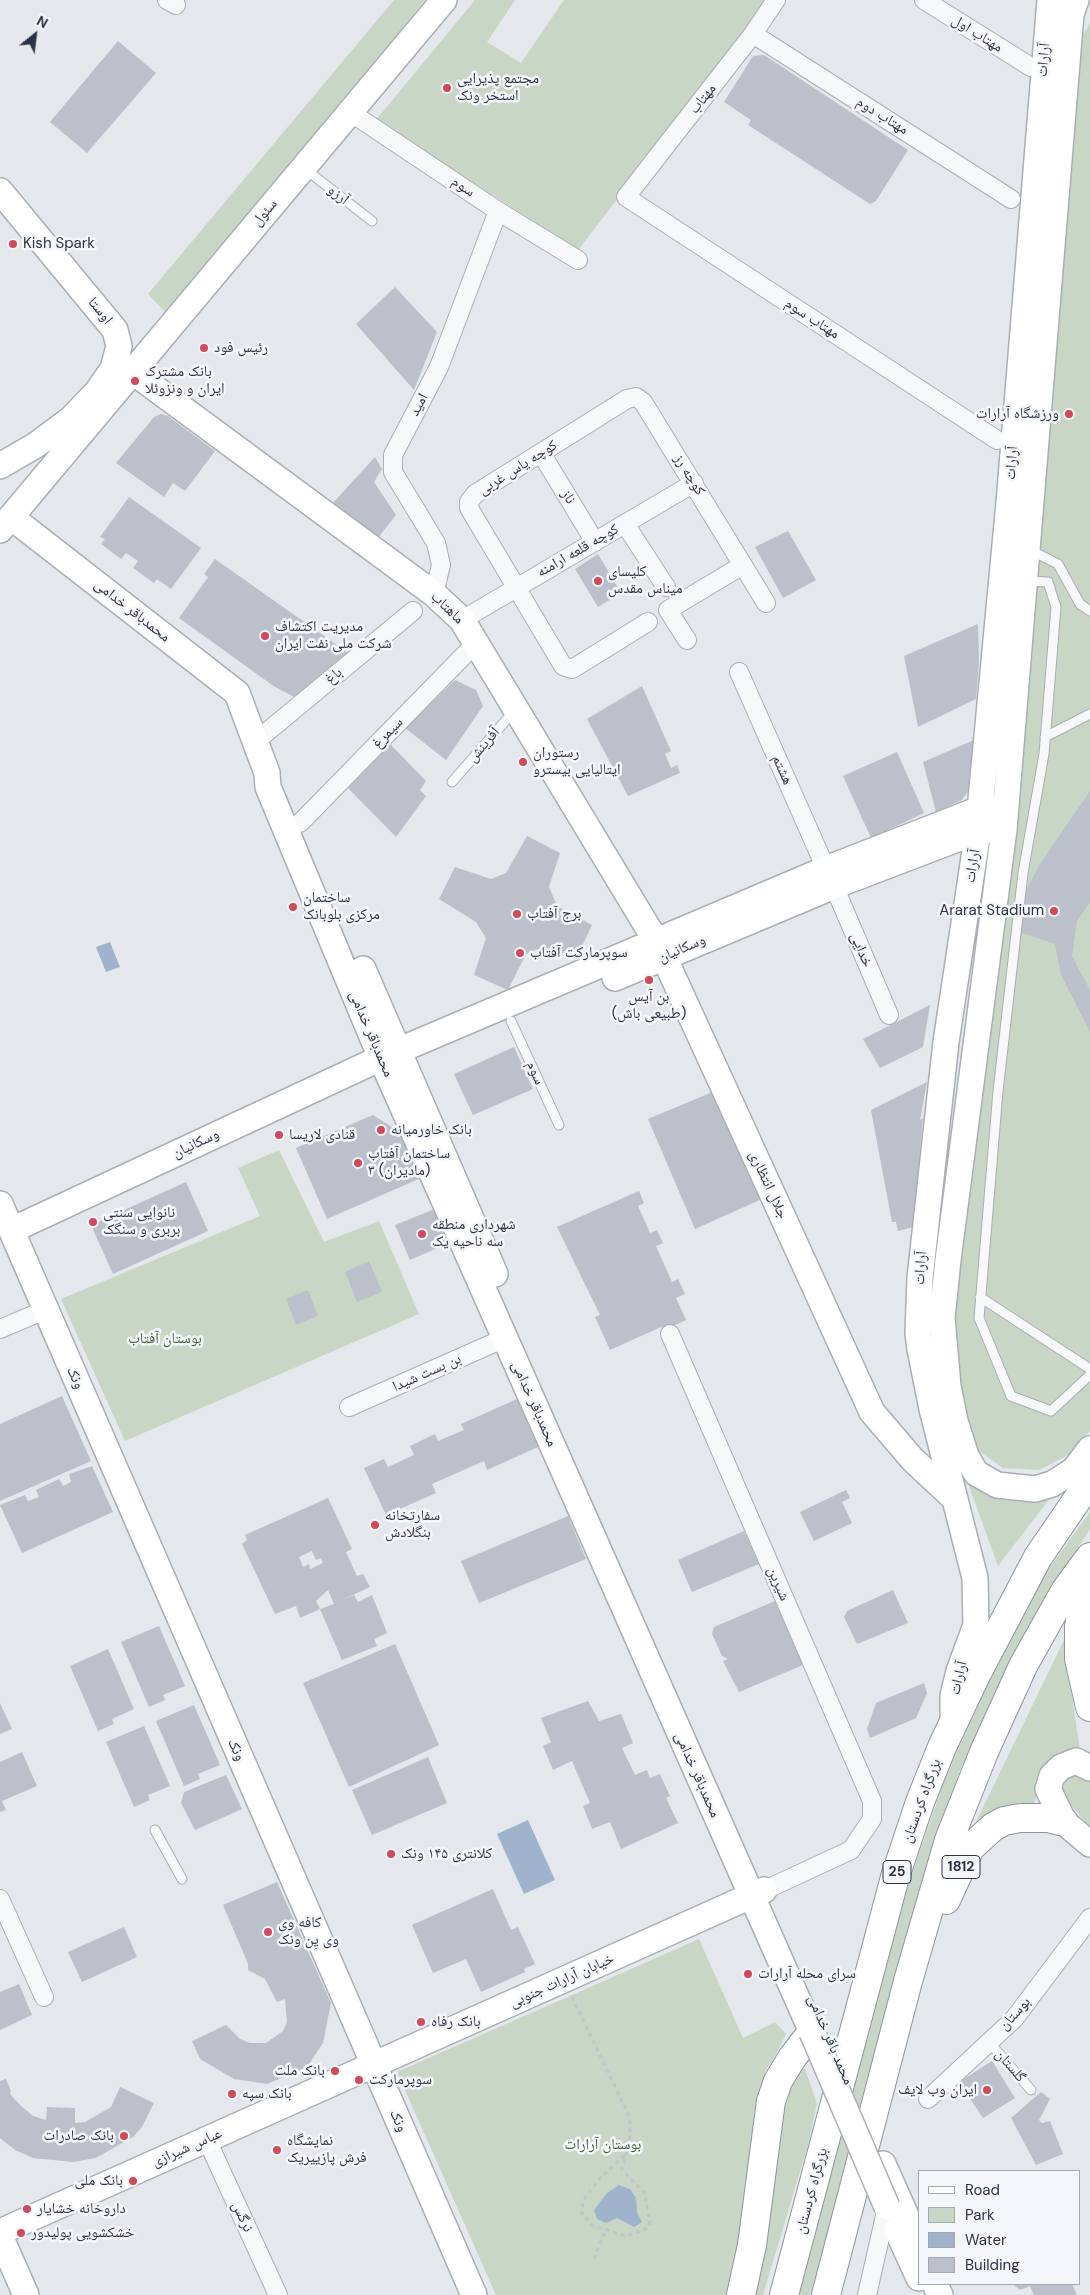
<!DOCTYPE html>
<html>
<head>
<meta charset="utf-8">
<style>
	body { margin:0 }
	#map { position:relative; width:1090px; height:2295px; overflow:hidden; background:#e4e7ec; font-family:"DM Sans",sans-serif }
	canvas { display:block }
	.legend { position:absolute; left:918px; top:2170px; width:162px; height:115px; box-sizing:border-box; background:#f4f6f9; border:1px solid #a4a8b1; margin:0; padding:6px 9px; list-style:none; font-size:15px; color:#2b3445 }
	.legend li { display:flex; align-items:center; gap:10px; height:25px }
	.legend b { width:25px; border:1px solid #a4a8b1 }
	.north { position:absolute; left:10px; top:10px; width:50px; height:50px; -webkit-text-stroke:4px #f4f6f9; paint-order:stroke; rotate:29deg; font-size:14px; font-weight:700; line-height:20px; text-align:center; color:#2b3445 }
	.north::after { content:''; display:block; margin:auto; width:18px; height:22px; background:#2b3445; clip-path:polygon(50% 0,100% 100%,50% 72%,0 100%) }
</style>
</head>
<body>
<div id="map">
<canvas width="1090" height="2295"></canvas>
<ul class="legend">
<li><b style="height:6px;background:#fff"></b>Road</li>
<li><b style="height:14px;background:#c9d6c5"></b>Park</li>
<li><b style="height:14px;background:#9fb4cc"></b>Water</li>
<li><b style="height:14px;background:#bbc0ca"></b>Building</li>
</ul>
<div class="north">N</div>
</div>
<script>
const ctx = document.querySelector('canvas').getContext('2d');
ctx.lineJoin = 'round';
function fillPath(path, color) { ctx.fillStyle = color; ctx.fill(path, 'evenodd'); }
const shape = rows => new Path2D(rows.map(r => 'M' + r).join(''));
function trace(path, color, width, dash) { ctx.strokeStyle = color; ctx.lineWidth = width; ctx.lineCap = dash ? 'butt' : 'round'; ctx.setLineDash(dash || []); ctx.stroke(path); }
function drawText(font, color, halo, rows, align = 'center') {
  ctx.font = font + ' "DM Sans","Noto Naskh Arabic",sans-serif'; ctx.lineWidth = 5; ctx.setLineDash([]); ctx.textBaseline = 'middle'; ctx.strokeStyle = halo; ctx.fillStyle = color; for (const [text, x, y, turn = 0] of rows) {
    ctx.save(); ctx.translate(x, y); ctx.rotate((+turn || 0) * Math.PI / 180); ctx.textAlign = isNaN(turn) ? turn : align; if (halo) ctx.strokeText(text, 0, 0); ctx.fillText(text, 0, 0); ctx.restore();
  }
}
const green = shape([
	[394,0,425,0,303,153,168,315,148,294],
	[475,0,515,0,487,42,521,63,564,0,765,0,745,34,578,250,376,120],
	[1090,23,1090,1431,1072,1453,1039,1470,1003,1468,973,1447,958,1414,950,1319,1080,41],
	[279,1150,324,1242,379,1221,419,1314,125,1441,61,1299,260,1216,238,1168],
	[965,1475,1054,1493,998,1566],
	[1090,1512,1090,1529,1045,1597,960,1770,920,1886,839,2199,810,2295,797,2295,899,1912,946,1775,1030,1594],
	[1064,1640,1080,1751,1058,1753,1048,1762,1038,1787,1034,1805,1020,1804,995,1811,976,1822],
	[1064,1773,1086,1774,1090,1783,1090,1827,1070,1804,1061,1799,1059,1777],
	[699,1939,743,2038,775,2022,786,2034,774,2058,765,2071,744,2235,726,2295,496,2295,397,2072],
	[791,2068,805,2069,817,2104,808,2145,763,2295,749,2295]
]);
const water = shape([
	[110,942,120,967,106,972,96,947],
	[528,1820,555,1880,524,1894,497,1834],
	[619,2185,630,2189,636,2198,637,2212,642,2222,634,2227,617,2218,606,2223,597,2219,594,2210,607,2193]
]);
const building = shape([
	[118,41,156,73,87,153,50,122],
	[764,55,908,150,876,201,870,204,779,145,748,125,751,120,724,102,753,56],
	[395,287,437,332,414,390,356,324],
	[161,414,168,416,215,451,185,491,173,483,164,497,116,463,154,417],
	[375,457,382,469,374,482,396,515,378,538,332,504],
	[129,497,201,548,171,589,157,579,154,583,133,568,138,561,126,553,121,559,101,544,105,539,100,537],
	[788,531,816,580,783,598,755,547],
	[598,554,621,593,598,607,575,569],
	[215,559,351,655,298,699,275,687,179,618,208,577,204,574],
	[978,624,979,661,976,699,918,727,904,656],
	[455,680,476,690,483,706,446,760,405,728],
	[642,686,671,751,665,754,671,768,677,765,680,773,628,796,587,719],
	[974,740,972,786,962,800,936,812,923,762],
	[389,743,426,781,420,790,426,796,396,837,346,786],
	[897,752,924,813,871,838,843,776],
	[1090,791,1090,902,1077,921,1072,956,1090,990,1090,1032,1061,975,1055,944,1020,932,1026,891,1040,864],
	[527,836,560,853,549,887,557,906,592,925,577,957,540,948,526,954,508,990,474,975,486,938,476,922,439,899,455,867,491,879,506,873],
	[930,1005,923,1047,880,1068,863,1039],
	[514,1047,533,1089,473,1115,454,1074],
	[927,1082,920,1120,923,1118,913,1227,898,1231,896,1222,892,1222,871,1110],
	[715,1091,762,1199,695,1229,648,1119],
	[373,1115,401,1133,421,1178,327,1219,296,1148],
	[186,1182,208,1231,113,1274,91,1225],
	[639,1191,644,1203,638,1206,650,1233,657,1230,663,1243,656,1246,672,1282,678,1279,685,1294,676,1298,686,1320,663,1331,661,1327,610,1350,595,1317,600,1315,557,1227],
	[435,1209,449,1243,410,1260,395,1225],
	[369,1261,382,1292,357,1302,345,1272],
	[308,1290,318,1316,296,1325,286,1299],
	[62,1396,91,1461,0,1501,0,1424],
	[517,1399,538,1447,487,1470,484,1461,432,1484,436,1493,386,1515,364,1468,384,1459,388,1467,414,1455,410,1446,435,1434,438,1441,464,1430,461,1424],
	[92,1466,113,1512,22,1553,0,1505,25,1495,28,1501,39,1497,36,1490,59,1479,63,1486,71,1482,69,1474],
	[846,1490,850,1498,842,1502,852,1523,814,1541,800,1512],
	[328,1498,352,1549,346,1552,357,1576,363,1574,370,1587,340,1601,354,1595,358,1602,372,1595,387,1633,374,1639,377,1646,342,1660,320,1609,334,1604,328,1590,316,1601,320,1609,300,1618,296,1606,275,1614,242,1544,247,1540,245,1535],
	[312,1551,316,1560,321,1558,323,1563,310,1569,309,1564,303,1567,299,1557],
	[568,1516,586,1559,479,1603,461,1561],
	[744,1531,759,1564,692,1592,678,1560],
	[893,1590,908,1623,857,1644,844,1617,847,1611],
	[775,1601,803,1665,739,1692,723,1661,728,1659,722,1656,712,1634,714,1627],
	[159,1626,185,1686,163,1695,165,1700,149,1707,121,1642],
	[395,1644,439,1745,349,1787,303,1683],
	[108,1649,134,1709,112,1719,114,1724,98,1731,70,1666],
	[924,1683,927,1693,916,1718,870,1738,867,1729,876,1703],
	[588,1701,599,1721,621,1714,633,1743,622,1748,635,1775,647,1770,650,1778,660,1774,670,1796,666,1798,678,1823,621,1849,610,1822,592,1829,583,1806,590,1803,572,1761,553,1770,543,1746,551,1742,541,1718],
	[0,1703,12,1729,0,1734],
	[194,1705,220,1765,198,1774,200,1779,184,1786,156,1721],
	[144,1726,170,1786,148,1795,150,1800,134,1807,106,1742],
	[22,1752,37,1786,2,1801,6,1810,0,1812,0,1762],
	[428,1757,447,1803,372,1835,352,1790],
	[226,1775,242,1809,195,1830,181,1803,184,1792],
	[277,1882,331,2003,323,2043,307,2067,267,2084,234,2079,200,2059,192,2041,226,2025,240,2039,250,2043,266,2043,283,2031,287,2022,285,1999,277,2002,265,1979,248,1970,248,1964,223,1905],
	[493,1889,511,1930,518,1927,535,1964,524,1969,525,1972,481,1992,466,1959,433,1973,412,1925],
	[124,1927,137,1957,82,1982,68,1952],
	[19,1984,32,2015,0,2030,0,1992],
	[992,2061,1015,2098,983,2118,959,2082],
	[6,2079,11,2091,10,2094,21,2106,33,2116,46,2120,47,2107,75,2108,75,2123,85,2122,111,2107,120,2087,154,2103,142,2127,133,2137,96,2158,73,2162,33,2158,15,2150,0,2138,0,2081],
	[1041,2092,1050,2099,1039,2120,1042,2123,1050,2121,1063,2154,1036,2165,1011,2118],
	[1013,2284,1072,2284,1077,2295,1034,2295,1030,2286,1020,2290]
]);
const path = shape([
	[572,1997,630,2118,630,2137,622,2170,644,2192,650,2221,648,2228,625,2236,592,2225,581,2211,585,2198,600,2178,626,2154],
	[594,2259,606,2229]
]);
const lane = shape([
	[305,169,372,221],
	[1030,550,1058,564,1080,604,1090,611],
	[1025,581,1048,582,1056,607,1044,754,1023,873,998,1091,979,1318,1011,1396,1051,1411,1090,1375],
	[1045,737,1090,714],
	[452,782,514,711],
	[511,1021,559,1125],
	[980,1297,1090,1369],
	[155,1830,182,1879],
	[989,2042,1031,2090]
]);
const street = shape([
	[167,0,176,5],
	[776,0,753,34,626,197,997,440],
	[924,0,1031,67],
	[753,34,1011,199],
	[350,112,498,211,578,260],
	[541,453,595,542],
	[625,524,666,587],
	[434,594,441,565,436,543,393,472,393,455,439,367,498,211],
	[462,620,694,483],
	[648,622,577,666,572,669,563,666,469,508,469,502,475,494,627,399,636,397,643,402,766,603],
	[687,640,668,610,743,565],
	[739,672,826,869],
	[256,741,413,611],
	[300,823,476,643],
	[834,886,889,1015],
	[0,1329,45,1310],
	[670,1334,872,1801,872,1819,851,1850,765,1890],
	[349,1407,505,1338],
	[0,1899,44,1997],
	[928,2099,1014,2019,1090,1918],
	[207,2140,278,2295],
	[867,2295,887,2207]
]);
const secondary = shape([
	[1076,0,1071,14,1004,830,948,1260,942,1318,948,1386,955,1421,966,1456,976,1473,997,1485,1035,1489,1052,1484,1074,1470,1090,1449],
	[0,191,115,330,119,346,113,369,97,392,71,419,36,445,0,466],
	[133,372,434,594,462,620,656,941],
	[11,517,237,693,267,773,268,787,381,1058,812,2032],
	[0,530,444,0],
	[664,957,872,1412,913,1460,955,1499],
	[363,969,495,1274],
	[615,978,834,886,978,831,991,830],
	[0,1204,474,2295],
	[12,1230,381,1058,826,869,980,809,993,808],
	[953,1722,953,1696,959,1671,976,1625,975,1578,932,1409,920,1349,918,1334,920,1278,946,1042,978,831,1009,503,1050,0],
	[1090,1768,1076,1761,1061,1767,1052,1776,1048,1789,1064,1822,1090,1844],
	[883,2164,919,2245],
	[897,2230,919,2278],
	[0,2232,764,1890],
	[0,2236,26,2295],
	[935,2284,940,2295]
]);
const highway = shape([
	[1090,1586,1082,1609,1079,1627,1079,1659,1090,1707],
	[946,1900,970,1848,993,1827,1004,1821,1020,1818,1048,1818,1064,1822],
	[741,2295,752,2245,771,2101,778,2081,792,2058,812,2032],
	[784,2295,895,1877,920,1802,942,1747,976,1675,1038,1557,1090,1481],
	[826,2295,908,1981,949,1840,984,1752,1023,1666,1065,1591,1090,1557]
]);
const secondaryBridge = shape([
	[812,2032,887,2207]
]);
const markers = [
	[447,88,5,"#d1495b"],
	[13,244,5,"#d1495b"],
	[204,348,5,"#d1495b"],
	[135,381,5,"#d1495b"],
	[1069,414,5,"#d1495b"],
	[598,581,5,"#d1495b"],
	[265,636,5,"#d1495b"],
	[523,762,5,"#d1495b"],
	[293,907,5,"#d1495b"],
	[1054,911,5,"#d1495b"],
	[517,914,5,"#d1495b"],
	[520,953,5,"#d1495b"],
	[649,980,5,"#d1495b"],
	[381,1130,5,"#d1495b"],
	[279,1135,5,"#d1495b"],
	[358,1163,5,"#d1495b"],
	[93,1222,5,"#d1495b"],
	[422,1234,5,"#d1495b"],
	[375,1525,5,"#d1495b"],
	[391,1854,5,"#d1495b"],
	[268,1932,5,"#d1495b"],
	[748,1974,5,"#d1495b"],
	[421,2022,5,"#d1495b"],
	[335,2071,5,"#d1495b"],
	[359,2080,5,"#d1495b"],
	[987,2090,5,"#d1495b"],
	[232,2094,5,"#d1495b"],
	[124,2136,5,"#d1495b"],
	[277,2150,5,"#d1495b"],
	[133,2181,5,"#d1495b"],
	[27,2209,5,"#d1495b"],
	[21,2233,5,"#d1495b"]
];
const shields = [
	[961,1867,38],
	[897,1872,28]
];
const shieldNames = [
	["1812",961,1867],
	["25",897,1872]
];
const streetNames = [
	["مهتاب اول",977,34,32],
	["آرارات",1044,60,-85],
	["مهتاب",703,99,-52],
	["مهتاب دوم",882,116,32],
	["سوم",463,187,34],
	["آرزو",338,195,38],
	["سئول",265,213,-50],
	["اوستا",100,311,51],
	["مهتاب سوم",812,319,33],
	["امید",419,405,-62],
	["آرارات",1012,463,-86],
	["کوچه یاس غربی",518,468,-32],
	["کوچه رز",689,475,58],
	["ناز",568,497,59],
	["کوچه قلعه ارامنه",578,551,-30],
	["ماهتاب",447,608,44],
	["محمدباقر خدامی",132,611,38],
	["باغ",334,676,-40],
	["سیمرغ",388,733,-46],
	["آفرینش",484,745,-49],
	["هشتم",782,770,66],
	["آرارات",973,866,-81],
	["وسکانیان",682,949,-23],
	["خدایی",861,950,67],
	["محمدباقر خدامی",371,1034,67],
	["سوم",535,1073,66],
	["وسکانیان",196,1144,-25],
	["جلال انتظاری",768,1185,65],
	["آرارات",921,1268,-86],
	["بن بست شیدا",427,1373,-24],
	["ونک",75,1378,66],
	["محمدباقر خدامی",534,1404,66],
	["شیرین",778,1584,67],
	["آرارات",959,1678,-76],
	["ونک",236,1750,66],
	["محمدباقر خدامی",697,1775,66],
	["بزرگراه کردستان",922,1801,-70],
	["خیابان آرارات جنوبی",562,1981,-24],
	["بوستان",1015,2014,-48],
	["محمد باقر خدامی",830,2040,67],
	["گلستان",1010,2066,49],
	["ونک",398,2121,66],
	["عباس شیرازی",187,2148,-24],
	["بزرگراه کردستان",812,2191,-75],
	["نرگس",242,2217,65]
];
const poiNames = [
	["مجتمع پذیرایی",457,79],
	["استخر ونک",457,96],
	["Kish Spark",23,244],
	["رئیس فود",214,348],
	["بانک مشترک",145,372],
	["ایران و ونزوئلا",145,389],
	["ورزشگاه آرارات",1059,414,"right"],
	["کلیسای",608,572],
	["میناس مقدس",608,589],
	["مدیریت اکتشاف",275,627],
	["شرکت ملی نفت ایران",275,644],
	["رستوران",533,753],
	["ایتالیایی بیسترو",533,770],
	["ساختمان",303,898],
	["مرکزی بلوبانک",303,915],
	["Ararat Stadium",1044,911,"right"],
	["برج آفتاب",527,914],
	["سوپرمارکت آفتاب",530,953],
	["بن آیس",649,997,"center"],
	["(طبیعی باش)",649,1014,"center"],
	["بانک خاورمیانه",391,1130],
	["قنادی لاریسا",289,1135],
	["ساختمان آفتاب",368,1154],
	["۳ (مادیران)",368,1171],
	["نانوایی سنتی",103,1213],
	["بربری و سنگک",103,1230],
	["شهرداری منطقه",432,1225],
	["سه ناحیه یک",432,1242],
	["سفارتخانه",385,1516],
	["بنگلادش",385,1533],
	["کلانتری ۱۴۵ ونک",401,1854],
	["کافه وی‌",278,1923],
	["وی‌ یِن ونک",278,1940],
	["سرای محله آرارات",758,1974],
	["بانک رفاه",431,2022],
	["بانک ملت",325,2071,"right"],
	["سوپرمارکت",369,2080],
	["ایران وب لایف",977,2090,"right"],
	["بانک سپه",242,2094],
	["بانک صادرات",114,2136,"right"],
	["نمایشگاه",287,2141],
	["فرش پازییریک",287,2158],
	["بانک ملی",123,2181,"right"],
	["داروخانه خشایار",37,2209],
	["خشکشویی پولیدور",31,2233]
];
const parkNames = [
	["بوستان آفتاب",165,1339],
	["بوستان آرارات",603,2145]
];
fillPath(green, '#c9d6c5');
fillPath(water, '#9fb4cc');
fillPath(building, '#bbc0ca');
trace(lane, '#a9aeb7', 11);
trace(street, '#a9aeb7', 20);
trace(secondary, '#a9aeb7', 28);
trace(highway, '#8b94a3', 30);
trace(path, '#c2c5cb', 3, [4, 4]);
trace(lane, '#f7f8fa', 9);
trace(street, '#f7f8fa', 18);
trace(secondary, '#fff', 25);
trace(highway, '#fff', 28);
trace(secondaryBridge, '#a9aeb7', 28, []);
trace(secondaryBridge, '#fff', 25);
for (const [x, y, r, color] of markers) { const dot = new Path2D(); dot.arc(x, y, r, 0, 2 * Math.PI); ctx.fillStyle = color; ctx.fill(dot); trace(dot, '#f4f6f9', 2); }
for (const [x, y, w] of shields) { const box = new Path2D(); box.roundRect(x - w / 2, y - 11.5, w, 23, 4); ctx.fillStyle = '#f4f6f9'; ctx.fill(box); trace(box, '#2b3445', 1); }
drawText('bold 14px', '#2b3445', null, shieldNames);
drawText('15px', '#2b3445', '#f4f6f9', streetNames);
drawText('15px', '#2b3445', '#f4f6f9', poiNames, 'left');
drawText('15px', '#3f6138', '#f4f6f9', parkNames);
</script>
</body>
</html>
